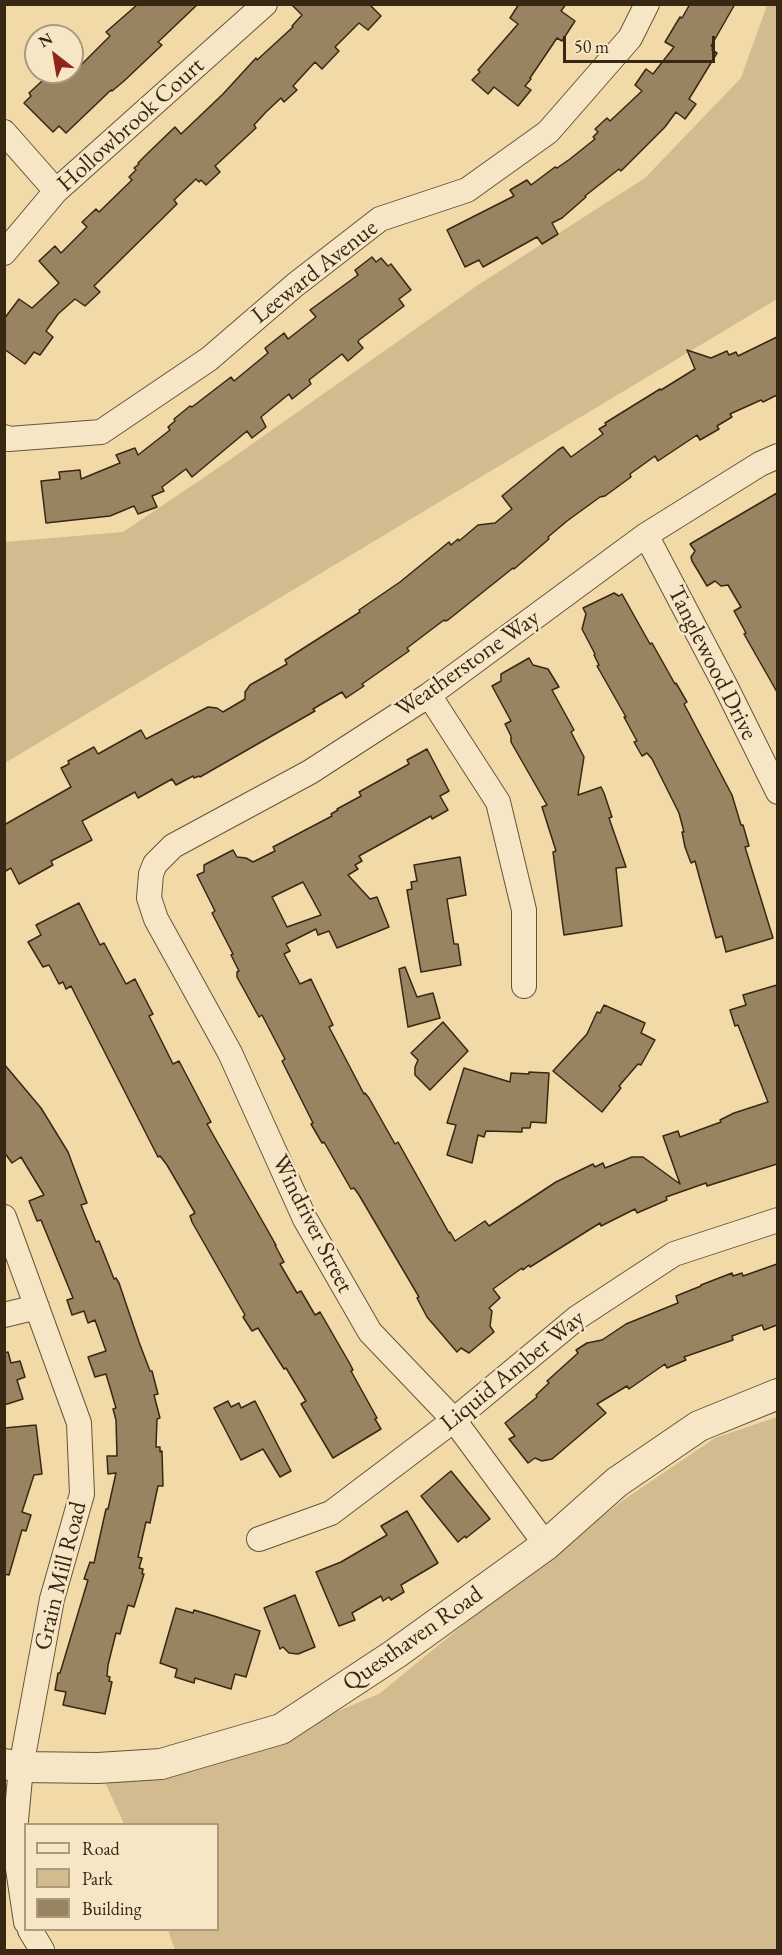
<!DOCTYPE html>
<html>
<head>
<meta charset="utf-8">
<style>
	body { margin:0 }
	#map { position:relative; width:782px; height:1955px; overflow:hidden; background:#f1d9a8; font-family:"EB Garamond",serif }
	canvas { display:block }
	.frame { position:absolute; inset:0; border:6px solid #382813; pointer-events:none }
	.legend { position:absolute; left:24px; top:1823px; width:195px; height:108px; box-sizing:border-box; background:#f6e6c6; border:2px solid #aa9a7e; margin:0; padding:8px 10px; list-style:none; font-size:18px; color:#382813 }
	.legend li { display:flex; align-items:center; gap:12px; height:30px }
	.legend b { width:30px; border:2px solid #aa9a7e }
	.north { position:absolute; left:24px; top:24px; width:60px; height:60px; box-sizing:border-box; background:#f6e6c6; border:2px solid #aa9a7e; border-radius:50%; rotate:329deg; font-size:16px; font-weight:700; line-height:24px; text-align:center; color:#382813 }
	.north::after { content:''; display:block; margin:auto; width:21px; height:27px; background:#8f2418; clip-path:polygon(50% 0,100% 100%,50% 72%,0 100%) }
	.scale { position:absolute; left:563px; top:36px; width:152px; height:27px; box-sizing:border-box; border:3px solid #382813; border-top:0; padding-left:8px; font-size:18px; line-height:21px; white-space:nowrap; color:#382813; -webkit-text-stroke:4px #f6e6c6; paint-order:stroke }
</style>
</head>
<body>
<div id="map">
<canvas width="782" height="1955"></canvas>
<div class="frame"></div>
<ul class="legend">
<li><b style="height:8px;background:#f6e6c6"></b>Road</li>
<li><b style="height:16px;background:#d2bb8f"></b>Park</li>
<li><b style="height:16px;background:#988460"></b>Building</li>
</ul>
<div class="north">N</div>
<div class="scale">50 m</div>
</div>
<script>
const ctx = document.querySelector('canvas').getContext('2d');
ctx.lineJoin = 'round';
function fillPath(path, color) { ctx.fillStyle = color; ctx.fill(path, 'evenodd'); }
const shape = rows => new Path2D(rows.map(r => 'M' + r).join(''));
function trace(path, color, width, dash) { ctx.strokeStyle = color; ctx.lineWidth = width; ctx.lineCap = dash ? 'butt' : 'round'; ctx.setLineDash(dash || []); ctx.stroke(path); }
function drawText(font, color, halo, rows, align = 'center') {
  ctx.font = font + ' "EB Garamond",serif'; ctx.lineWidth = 5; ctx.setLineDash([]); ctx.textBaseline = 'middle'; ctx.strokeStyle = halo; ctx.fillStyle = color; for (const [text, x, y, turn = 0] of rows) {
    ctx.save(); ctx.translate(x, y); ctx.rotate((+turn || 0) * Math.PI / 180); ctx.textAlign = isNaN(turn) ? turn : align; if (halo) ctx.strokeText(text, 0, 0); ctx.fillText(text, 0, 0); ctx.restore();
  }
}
const green = shape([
	[767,5,777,5,777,299,5,763,5,542,123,532,218,468,478,285,645,178,741,78],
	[777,1417,777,1950,175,1950,168,1930,218,1930,218,1824,124,1824,104,1780,230,1756,379,1694,512,1585,622,1501,715,1438]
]);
const building = shape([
	[138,4,198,4,158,42,162,45,124,81,112,91,111,90,66,133,59,126,53,132,24,103,31,96,29,93,52,72,58,72,66,80,110,36,106,32,138,4],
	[291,4,369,4,381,16,368,30,359,23,335,47,339,51,322,69,315,62,293,86,297,90,284,102,281,98,266,112,254,125,256,128,215,166,220,172,206,185,201,180,199,182,196,179,174,200,177,204,94,286,100,292,85,306,75,299,58,314,46,331,53,337,40,355,34,352,25,364,4,349,4,319,19,299,32,308,59,283,39,261,55,246,61,253,87,227,82,222,96,209,99,212,132,180,129,177,136,170,134,168,139,164,138,163,149,152,175,127,181,134,223,94,256,58,257,60,293,27,292,26,302,15,291,4],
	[519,4,566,4,561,11,575,21,562,41,557,38,530,78,531,79,525,86,531,90,518,106,494,87,488,94,472,80,480,72,478,70,518,24,510,18,519,4],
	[690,4,735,4,711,46,713,47,712,50,717,53,689,99,696,104,685,119,676,112,665,127,621,171,619,169,585,196,586,197,562,218,552,223,558,234,542,244,537,237,483,267,479,260,465,267,447,230,514,196,510,190,527,180,531,185,555,167,557,168,570,159,595,139,593,137,598,132,595,129,607,118,610,121,642,91,635,85,646,69,653,74,674,47,665,42,680,17,682,18,690,4],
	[372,257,376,262,381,258,388,266,391,264,411,290,399,299,404,306,359,340,358,342,363,348,348,361,342,354,309,380,311,384,292,399,289,394,261,417,266,427,252,438,247,431,192,477,186,469,162,487,164,491,152,496,157,507,138,514,134,506,110,516,46,523,41,481,60,479,59,472,80,470,81,479,120,463,116,455,135,448,138,455,170,430,168,427,175,421,174,419,190,406,192,407,231,377,234,381,268,353,265,348,284,333,288,339,316,317,310,310,358,275,355,270,372,257],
	[777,337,777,395,763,402,761,400,730,414,732,417,717,426,719,429,700,440,697,435,658,461,655,456,630,474,631,477,605,496,600,497,567,521,548,537,549,539,514,569,513,568,448,620,445,621,444,620,407,648,409,651,362,684,364,686,346,698,342,692,313,709,315,711,200,777,199,776,194,778,193,776,176,785,172,779,138,798,135,792,82,821,92,840,51,861,53,865,19,884,11,868,4,872,4,825,71,787,61,768,69,764,68,761,94,747,98,754,141,730,146,739,208,707,217,708,223,712,245,699,245,692,250,685,287,664,285,660,360,612,359,610,400,582,449,542,451,545,458,539,459,541,478,525,495,523,512,509,502,496,558,450,563,447,571,457,603,434,599,429,606,425,605,423,660,389,661,390,695,369,687,350,711,358,727,351,729,355,736,352,738,356,777,337],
	[777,493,777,692,744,634,746,633,734,611,741,607,728,585,721,586,715,581,707,586,692,561,691,557,695,551,690,544,777,493],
	[614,593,619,596,622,594,650,644,652,643,675,684,676,683,687,702,684,704,732,795,741,825,743,825,749,846,745,847,773,938,726,952,722,936,716,938,695,861,691,863,685,847,682,832,684,832,679,813,652,759,647,753,642,756,634,742,637,741,624,717,626,717,597,666,599,665,594,655,595,654,582,629,586,614,583,608,614,593],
	[529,658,533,665,548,669,559,687,552,690,574,730,571,732,584,757,578,795,601,787,604,793,612,817,609,818,626,867,616,868,622,926,564,935,553,852,556,851,542,807,547,805,511,742,511,736,505,724,511,721,492,686,501,681,501,674,529,658],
	[427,749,449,791,440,796,448,810,432,819,431,816,359,856,362,861,355,865,358,869,348,875,370,899,377,897,389,927,337,948,329,931,318,935,316,929,286,944,290,951,284,954,300,984,311,979,333,1025,329,1027,364,1094,365,1093,369,1098,395,1144,398,1142,449,1233,450,1232,455,1241,485,1221,489,1226,556,1182,593,1164,595,1167,603,1163,605,1168,632,1157,643,1157,680,1184,663,1136,678,1131,680,1137,721,1122,720,1120,734,1113,768,1102,738,1025,735,1026,730,1010,746,1005,743,995,777,985,777,1164,707,1186,706,1183,666,1197,667,1200,637,1213,635,1209,601,1226,600,1223,530,1267,529,1265,523,1270,522,1268,493,1289,500,1298,489,1308,492,1311,490,1326,494,1332,469,1353,461,1348,457,1352,427,1317,417,1298,419,1297,359,1195,354,1188,351,1189,324,1142,322,1143,311,1124,313,1123,282,1061,285,1059,262,1015,259,1017,237,977,237,972,239,971,231,955,233,954,212,913,215,911,197,875,204,872,204,865,233,850,237,857,246,858,253,862,275,851,273,847,332,816,331,814,338,810,337,809,361,796,359,792,409,764,407,760,427,749],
	[303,882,321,915,287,927,272,897,303,882],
	[460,857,466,895,447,899,454,944,458,944,461,965,421,972,407,890,412,889,411,882,417,881,414,865,460,857],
	[79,903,100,945,104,943,126,984,135,979,140,989,153,1014,149,1016,173,1064,179,1061,189,1080,211,1122,207,1124,276,1245,275,1245,284,1262,280,1264,297,1293,301,1291,315,1315,320,1312,350,1364,353,1370,351,1371,377,1418,375,1419,381,1429,333,1458,301,1404,306,1401,286,1368,284,1369,258,1328,252,1331,243,1317,245,1315,192,1222,190,1216,195,1213,167,1165,160,1156,158,1157,71,986,66,989,63,982,59,984,49,965,43,967,28,942,41,935,36,925,79,903],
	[405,967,417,997,433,993,440,1018,408,1027,399,969,405,967],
	[604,1005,645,1023,641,1033,655,1040,641,1065,638,1064,619,1086,621,1088,602,1112,553,1071,587,1034,597,1012,600,1013,604,1005],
	[443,1022,468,1051,430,1090,415,1075,415,1067,418,1060,411,1053,443,1022],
	[4,1064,41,1108,68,1152,87,1203,81,1205,96,1242,99,1241,114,1279,116,1278,119,1283,139,1342,150,1371,152,1371,158,1394,154,1395,160,1418,157,1419,156,1447,160,1447,160,1452,162,1451,163,1486,158,1486,150,1523,146,1522,138,1557,142,1558,139,1568,143,1569,142,1574,144,1574,134,1607,128,1605,120,1634,116,1633,108,1665,107,1676,110,1677,109,1681,112,1682,105,1714,63,1705,66,1692,55,1690,58,1673,60,1673,88,1580,84,1579,90,1562,94,1563,106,1509,108,1509,116,1473,108,1474,107,1456,117,1456,116,1420,113,1409,116,1408,106,1374,95,1377,88,1357,106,1351,95,1320,88,1323,84,1311,72,1315,67,1300,73,1298,41,1220,37,1221,29,1201,44,1195,21,1157,12,1163,4,1152,4,1064],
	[464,1068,510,1082,511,1073,529,1074,529,1072,549,1073,546,1123,531,1122,530,1128,522,1128,522,1132,486,1131,484,1137,478,1135,472,1163,447,1155,456,1125,447,1123,464,1068],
	[777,1264,777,1325,764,1330,762,1325,732,1336,733,1340,684,1357,686,1360,667,1368,665,1364,629,1389,627,1386,597,1404,606,1413,552,1459,542,1461,535,1458,528,1463,509,1439,515,1436,505,1423,537,1397,536,1395,549,1383,547,1381,578,1353,576,1350,587,1343,602,1340,626,1324,678,1303,676,1296,701,1286,701,1285,732,1273,733,1276,742,1273,743,1276,777,1264],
	[8,1352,11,1363,20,1361,25,1377,17,1380,23,1399,4,1405,4,1353,8,1352],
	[228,1401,231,1407,239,1403,241,1408,255,1401,291,1471,280,1477,263,1449,241,1460,214,1408,228,1401],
	[36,1425,42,1474,34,1475,22,1512,31,1515,26,1531,22,1530,9,1575,4,1574,4,1428,36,1425],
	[451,1471,490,1519,466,1538,465,1536,458,1542,421,1496,451,1471],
	[407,1511,438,1563,401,1585,404,1592,391,1600,389,1597,383,1601,381,1596,352,1613,355,1620,339,1626,316,1572,341,1562,387,1535,381,1526,407,1511],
	[295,1595,315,1647,298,1654,289,1653,283,1647,280,1649,264,1608,295,1595],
	[176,1608,193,1613,194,1610,214,1616,260,1631,246,1677,235,1674,231,1689,195,1678,194,1683,175,1677,177,1669,160,1663,176,1608]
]);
const minor = shape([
	[4,132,56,191],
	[4,253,56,191,265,4],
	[4,437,9,439,101,432,209,359,295,285,380,219,467,190,548,132,630,38,647,4],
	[646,535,725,685,778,792],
	[429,695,498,802,524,910,524,986],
	[4,1217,79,1423,82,1494,52,1599,21,1767,14,1842,26,1922],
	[4,1315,37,1307],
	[259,1539,331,1513,454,1420,578,1317,674,1254,778,1220],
	[546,1545,454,1420,370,1332,305,1219,230,1053,156,919,149,898,151,874,155,864,173,846,310,772,429,695,646,535,760,464,778,456],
	[30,1930,42,1950]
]);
const tertiary = shape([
	[4,1764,21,1767,98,1768,161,1764,281,1729,395,1654,546,1545,617,1482,699,1426,778,1394]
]);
const streetNames = [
	["Hollowbrook Court",131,125,-42],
	["Leeward Avenue",315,272,-38],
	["Tanglewood Drive",712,663,63],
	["Weatherstone Way",468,664,-35],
	["Windriver Street",312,1224,63],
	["Liquid Amber Way",513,1371,-39],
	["Grain Mill Road",61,1576,-76],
	["Questhaven Road",413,1639,-35]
];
fillPath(green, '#d2bb8f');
fillPath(building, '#988460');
trace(building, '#382813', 1.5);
trace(minor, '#665438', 26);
trace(tertiary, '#665438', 32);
trace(minor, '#f6e6c6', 24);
trace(tertiary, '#f6e6c6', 30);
drawText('24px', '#382813', '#f6e6c6', streetNames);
</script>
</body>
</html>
